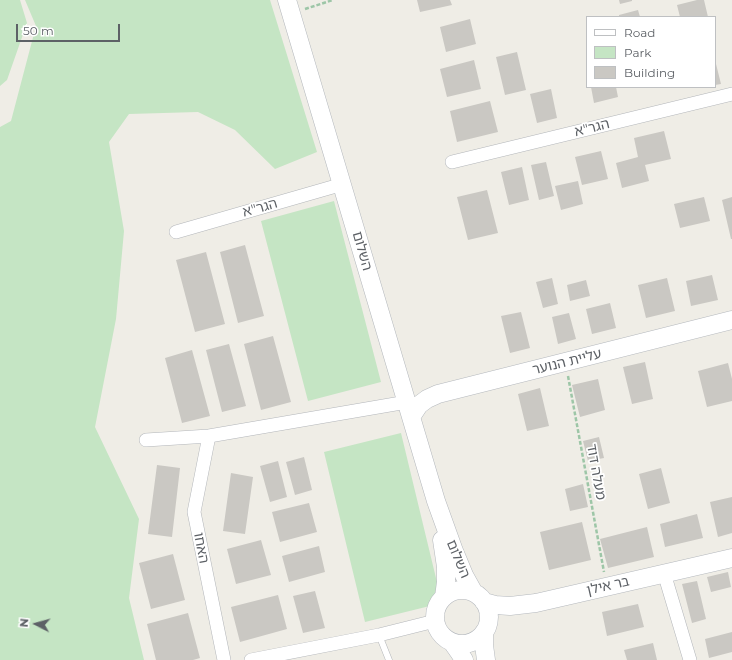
<!DOCTYPE html>
<html>
<head>
<meta charset="utf-8">
<style>
	body { margin:0 }
	#map { position:relative; width:732px; height:660px; overflow:hidden; background:#efede6; font-family:Montserrat,sans-serif }
	canvas { display:block }
	.legend { position:absolute; left:586px; top:16px; width:130px; height:72px; box-sizing:border-box; background:#fff; border:1px solid #bec0c2; margin:0; padding:5px 7px; list-style:none; font-size:12px; color:#5d6166 }
	.legend li { display:flex; align-items:center; gap:8px; height:20px }
	.legend b { width:20px; border:1px solid #bec0c2 }
	.north { position:absolute; left:16px; top:604px; width:40px; height:40px; -webkit-text-stroke:3px #fff; paint-order:stroke; rotate:276deg; font-size:11px; font-weight:700; line-height:16px; text-align:center; color:#5d6166 }
	.north::after { content:''; display:block; margin:auto; width:14px; height:18px; background:#5d6166; clip-path:polygon(50% 0,100% 100%,50% 72%,0 100%) }
	.scale { position:absolute; left:16px; top:24px; width:104px; height:18px; box-sizing:border-box; border:2px solid #5d6166; border-top:0; padding-left:5px; font-size:12px; line-height:14px; white-space:nowrap; color:#5d6166; -webkit-text-stroke:3px #fff; paint-order:stroke }
</style>
</head>
<body>
<div id="map">
<canvas width="732" height="660"></canvas>
<ul class="legend">
<li><b style="height:5px;background:#fff"></b>Road</li>
<li><b style="height:11px;background:#c5e5c4"></b>Park</li>
<li><b style="height:11px;background:#cac8c3"></b>Building</li>
</ul>
<div class="north">N</div>
<div class="scale">50 m</div>
</div>
<script>
const ctx = document.querySelector('canvas').getContext('2d');
ctx.lineJoin = 'round';
function fillPath(path, color) { ctx.fillStyle = color; ctx.fill(path, 'evenodd'); }
const shape = rows => new Path2D(rows.map(r => 'M' + r).join(''));
function trace(path, color, width, dash) { ctx.strokeStyle = color; ctx.lineWidth = width; ctx.lineCap = dash ? 'butt' : 'round'; ctx.setLineDash(dash || []); ctx.stroke(path); }
function drawText(font, color, halo, rows, align = 'center') {
  ctx.font = font + ' Montserrat,"Noto Sans Hebrew",sans-serif'; ctx.lineWidth = 3.5; ctx.setLineDash([]); ctx.textBaseline = 'middle'; ctx.strokeStyle = halo; ctx.fillStyle = color; for (const [text, x, y, turn = 0] of rows) {
    ctx.save(); ctx.translate(x, y); ctx.rotate((+turn || 0) * Math.PI / 180); ctx.textAlign = isNaN(turn) ? turn : align; if (halo) ctx.strokeText(text, 0, 0); ctx.fillText(text, 0, 0); ctx.restore();
  }
}
const green = shape([
	[0,0,20,0,27,23,7,80,0,86],
	[25,0,270,0,317,152,275,169,235,130,198,112,129,114,109,142,124,231,116,319,95,427,139,519,129,598,144,660,0,660,0,127,11,121,36,26],
	[334,201,381,382,308,401,261,221],
	[401,433,442,603,365,622,324,452]
]);
const building = shape([
	[417,0,450,0,452,5,420,12],
	[619,0,632,0,632,1,620,4],
	[697,0,704,0,708,17,680,17,677,5],
	[638,10,640,17,619,17,619,15],
	[470,19,476,44,446,52,440,27],
	[517,52,526,90,505,95,496,57],
	[474,60,481,89,447,97,440,69],
	[715,60,721,84,715,85],
	[591,87,616,87,618,97,594,103],
	[551,89,557,118,537,123,530,94],
	[490,101,498,132,457,142,450,111],
	[664,131,671,159,645,165,649,181,622,188,616,163,638,157,634,138],
	[601,151,608,179,582,185,575,157],
	[546,162,554,196,539,200,531,165],
	[522,167,529,200,509,205,501,172],
	[578,181,583,204,561,210,555,186],
	[487,190,498,233,468,240,457,197],
	[704,197,710,221,680,228,674,204],
	[732,197,732,239,731,239,722,200],
	[245,245,264,316,238,323,220,252],
	[206,252,225,324,195,332,176,260],
	[712,275,718,300,691,306,686,281],
	[552,278,558,304,543,308,536,282],
	[667,278,675,311,646,318,638,285],
	[586,280,590,296,570,301,567,285],
	[610,303,616,328,592,334,586,309],
	[521,312,530,348,510,353,501,316],
	[569,313,576,339,558,344,552,317],
	[273,336,291,402,261,410,244,344],
	[229,344,246,406,222,412,206,350],
	[192,350,210,416,182,423,165,358],
	[645,362,653,399,632,404,623,367],
	[728,363,732,379,732,401,707,407,698,371],
	[598,379,605,410,580,417,572,385],
	[540,388,549,426,527,431,518,394],
	[599,437,604,458,588,461,583,441],
	[304,457,312,490,295,495,286,462],
	[278,461,287,497,270,502,260,466],
	[157,465,180,468,172,537,148,534],
	[661,468,670,503,648,509,639,474],
	[231,473,253,477,245,534,223,531],
	[583,484,588,507,570,511,565,489],
	[732,497,732,533,718,537,710,502],
	[309,503,317,532,280,542,272,512],
	[697,514,703,538,665,547,660,524],
	[582,522,591,560,549,570,540,532],
	[647,527,654,557,608,568,600,539],
	[261,540,271,575,236,584,227,549],
	[319,546,325,572,289,582,282,556],
	[173,554,185,600,151,609,139,563],
	[728,572,731,587,711,592,707,577],
	[697,581,706,619,692,623,682,584],
	[315,591,325,628,303,633,293,596],
	[278,595,287,629,240,642,231,607],
	[638,604,644,627,607,636,602,612],
	[188,613,200,658,193,660,156,660,147,624],
	[732,632,732,652,709,658,705,639],
	[653,643,657,660,627,660,624,650]
]);
const path = shape([
	[305,9,333,0],
	[568,376,604,572]
]);
const lane = shape([
	[379,635,389,660]
]);
const street = shape([
	[452,162,732,94],
	[176,232,343,184],
	[209,436,194,512,224,660],
	[146,440,209,436,407,402],
	[664,573,690,660],
	[251,660,379,635,435,621]
]);
const secondary = shape([
	[287,0,436,501,454,551,464,575,474,593],
	[411,417,419,405,427,399,438,394,732,320],
	[442,540,446,567,446,582,444,597],
	'435 617a27 27 0 1 1 54 0a27 27 0 1 1-54 0Z',
	[484,602,495,605,510,606,536,603,732,558],
	[484,632,484,645,486,660],
	[452,642,459,652,464,660]
]);
const streetNames = [
	["הגר\"א",592,128,-14],
	["הגר\"א",260,208,-16],
	["השלום",362,251,74],
	["עליית הנוער",567,362,-14],
	["מעלה דוד",596,472,80],
	["האחו",201,548,79],
	["השלום",458,559,67],
	["בר אילן",608,586,-13]
];
fillPath(green, '#c5e5c4');
fillPath(building, '#cac8c3');
trace(lane, '#b3b6ba', 7);
trace(street, '#b3b6ba', 14);
trace(secondary, '#b4b8bd', 19);
trace(path, '#9dc6a7', 2.5, [4, 2]);
trace(lane, '#fff', 6);
trace(street, '#fff', 13);
trace(secondary, '#fff', 18);
drawText('14px', '#5d6166', '#fff', streetNames);
</script>
</body>
</html>
